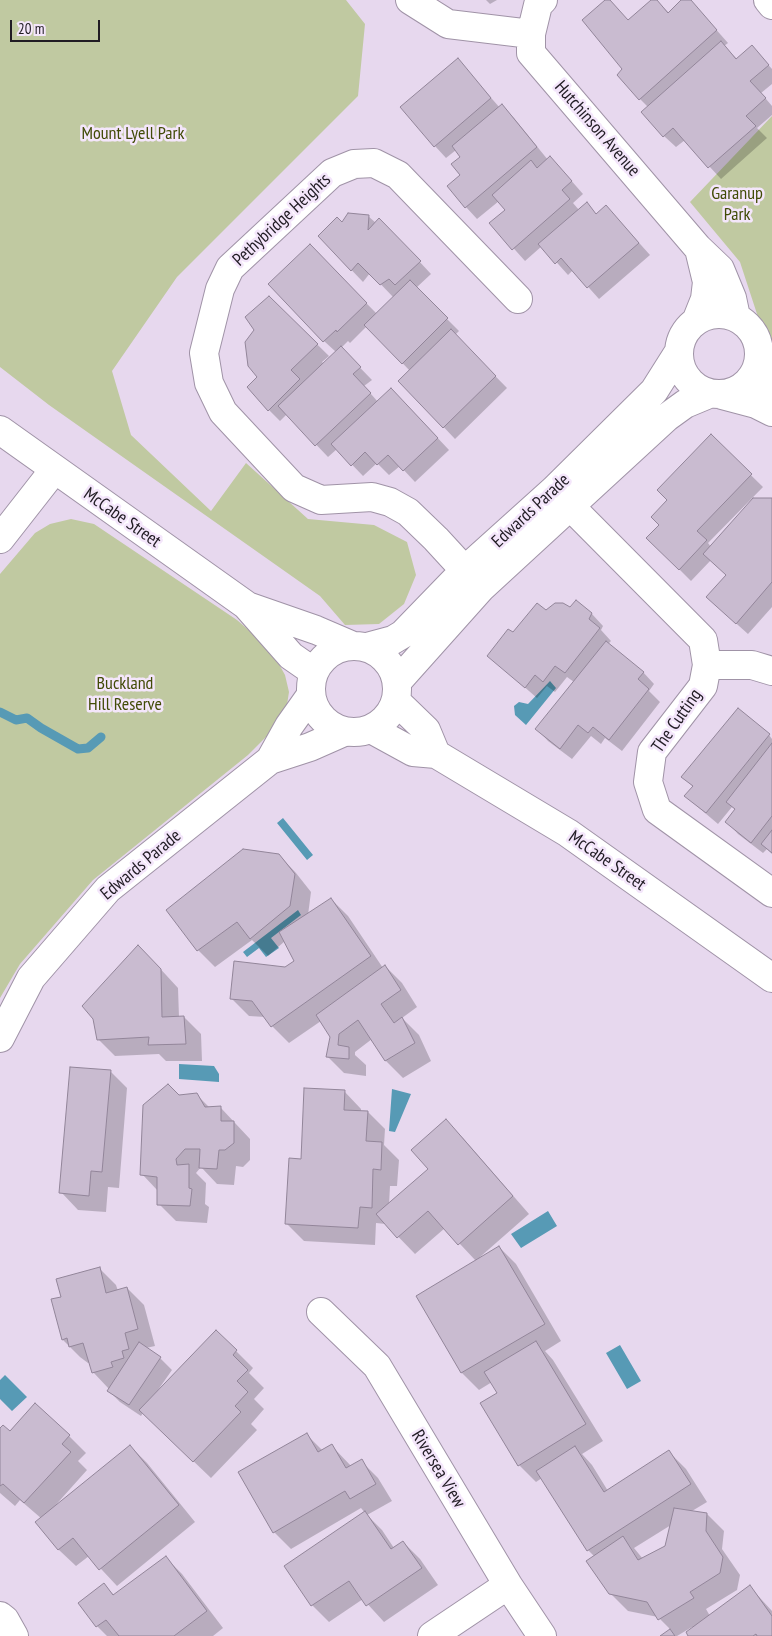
<!DOCTYPE html>
<html>
<head>
<meta charset="utf-8">
<style>
	body { margin:0 }
	#map { position:relative; width:772px; height:1636px; overflow:hidden; background:#e7d8ee; font-family:"PT Sans Narrow",sans-serif }
	canvas { display:block }
	.scale { position:absolute; left:10px; top:20px; width:90px; height:22px; box-sizing:border-box; border:2px solid #211c24; border-top:0; padding-left:6px; font-size:15px; line-height:18px; white-space:nowrap; color:#211c24; -webkit-text-stroke:4px #f4e6fb; paint-order:stroke }
</style>
</head>
<body>
<div id="map">
<canvas width="772" height="1636"></canvas>
<div class="scale">20 m</div>
</div>
<script>
const ctx = document.querySelector('canvas').getContext('2d');
ctx.lineJoin = 'round';
function fillPath(path, color) { ctx.fillStyle = color; ctx.fill(path, 'evenodd'); }
const shape = rows => new Path2D(rows.map(r => 'M' + r).join(''));
function trace(path, color, width, dash) { ctx.strokeStyle = color; ctx.lineWidth = width; ctx.lineCap = dash ? 'butt' : 'round'; ctx.setLineDash(dash || []); ctx.stroke(path); }
function drawText(font, color, halo, rows, align = 'center') {
  ctx.font = font + ' "PT Sans Narrow",sans-serif'; ctx.lineWidth = 5; ctx.setLineDash([]); ctx.textBaseline = 'middle'; ctx.strokeStyle = halo; ctx.fillStyle = color; for (const [text, x, y, turn = 0] of rows) {
    ctx.save(); ctx.translate(x, y); ctx.rotate((+turn || 0) * Math.PI / 180); ctx.textAlign = isNaN(turn) ? turn : align; if (halo) ctx.strokeText(text, 0, 0); ctx.fillText(text, 0, 0); ctx.restore();
  }
}
const green = shape([
	[0,0,346,0,365,24,358,96,177,277,112,371,131,435,211,511,246,463,308,519,374,525,407,542,416,575,404,604,379,624,345,625,320,596,49,405,0,367],
	[772,116,772,348,758,317,740,262,690,202],
	[71,519,94,524,237,620,259,639,275,657,285,675,289,692,286,711,278,725,248,755,93,880,20,964,0,998,0,574,35,533,50,524]
]);
const water = shape([
	[550,681,556,688,526,725,515,715,514,706,519,702,528,704],
	[283,818,313,855,307,860,277,823],
	[298,910,301,915,271,938,279,948,266,957,259,948,247,957,243,952],
	[179,1064,214,1066,219,1074,219,1082,179,1079],
	[392,1089,411,1094,395,1132,389,1131],
	[548,1211,557,1226,521,1248,511,1234],
	[620,1345,641,1381,627,1389,606,1353],
	[5,1375,27,1397,12,1411,0,1399,0,1380]
]);
const shadow = shape([
	[486,0,497,0,490,4],
	[607,0,628,21,653,0,656,0,669,13,683,0,690,0,728,43,724,46,737,59,763,59,772,69,772,84,761,93,772,106,772,115,757,128,767,138,721,179,685,140,676,147,664,136,648,107,640,99,624,69],
	[458,60,500,108,502,106,514,118,548,160,562,170,583,194,573,203,579,210,587,204,597,215,606,206,650,255,599,299,573,270,568,275,542,246,525,261,491,223,507,210,499,201,477,219,466,207,462,157,456,150,446,158,435,146],
	[368,216,376,223,391,231,431,274,416,288,459,331,455,335,507,388,455,439,400,381,410,371,367,326,350,343,348,341,341,348,372,380,364,386,378,402,403,401,449,450,415,482,400,466,389,475,377,463,363,476,337,449,328,457,287,414,280,421,269,410,258,377,255,330,269,297,329,356,322,362,324,364,336,352,324,341,310,246,377,314,394,298,370,273,363,282,319,236,342,224],
	[711,436,763,487,708,543,711,547,753,500,752,499,772,499,772,607,748,634,720,609,727,575,711,560,691,581,648,538,661,525,669,500],
	[576,602,592,614,603,626,601,630,611,641,608,644,643,672,654,684,649,691,660,702,622,751,605,738,601,744,591,736,572,759,548,741,537,729,574,682,567,677,555,692,547,686,537,698,489,656,514,634,546,612,571,609],
	[769,735,772,739,772,854,767,849,763,853,738,834,727,822,736,810,732,807,718,824,698,807,686,796,693,787,683,776],
	[279,855,296,873,311,892,308,915,331,899,348,916,383,968,385,966,402,983,417,1007,402,1018,419,1035,431,1061,403,1078,386,1061,372,1039,355,1052,355,1055,366,1065,366,1076,344,1073,327,1056,332,1037,321,1021,289,1043,272,1026,265,1017,249,1016,232,999,296,961,285,941,268,956,252,940,215,967,198,950,168,910],
	[155,963,178,988,179,1017,184,1017,201,1034,202,1061,166,1061,159,1054,115,1056,98,1039],
	[110,1071,127,1088,119,1188,108,1187,106,1212,78,1210,61,1192],
	[344,1091,361,1109,361,1112,368,1112,385,1129,384,1145,399,1160,397,1186,390,1186,389,1205,430,1169,446,1121,463,1138,529,1214,480,1257,481,1258,499,1247,516,1264,561,1341,545,1351,553,1360,603,1441,582,1454,592,1465,608,1491,669,1452,686,1469,707,1502,692,1511,707,1514,724,1531,722,1549,740,1575,737,1590,706,1609,710,1616,750,1587,772,1611,772,1636,690,1636,693,1628,692,1627,677,1636,662,1636,671,1630,658,1617,628,1611,610,1593,595,1557,588,1550,542,1478,536,1482,519,1465,498,1393,492,1382,479,1390,462,1373,417,1296,476,1261,445,1228,415,1254,386,1224,376,1223,375,1245,304,1241,287,1224,302,1161],
	[671,1525,666,1547,643,1559,634,1548],
	[197,1095,210,1108,221,1108,250,1139,250,1160,243,1167,236,1166,234,1185,217,1184,201,1167,196,1173,206,1183,205,1204,209,1207,207,1223,176,1221,159,1204,158,1191,142,1174,178,1096],
	[99,1268,116,1285,118,1291,127,1288,144,1305,155,1346,146,1348,160,1358,172,1370,158,1390,159,1391,216,1331,253,1368,249,1373,264,1388,254,1399,264,1409,251,1424,257,1430,211,1478,143,1413,141,1416,120,1402,108,1390,109,1389,93,1372,90,1362,88,1363,80,1357,63,1340,62,1298],
	[0,1429,10,1433,69,1436,86,1453,78,1461,87,1470,53,1508,130,1446,147,1463,195,1522,117,1586,89,1556,76,1566,59,1550,37,1523,42,1519,20,1500,15,1506,0,1493],
	[306,1434,322,1450,331,1445,351,1466,361,1461,378,1478,392,1501,367,1515,382,1530,394,1548,403,1542,420,1559,438,1585,384,1622,363,1599,329,1622,312,1605,365,1513,361,1508,291,1549,274,1532],
	[165,1557,182,1574,223,1628,213,1636,107,1636,97,1626,80,1604,104,1585,115,1596]
]);
const stream = shape([
	[0,712,16,720,27,718,41,728,78,749,88,748,101,737]
]);
const building = shape([
	[605,0,610,0,628,20,651,0,657,0,668,13,681,0,691,0,717,30,639,100,617,75,622,69,582,20,605,0],
	[721,41,736,59,752,45,769,65,750,81,766,98,746,116,756,126,708,168,673,128,663,137,641,112,721,41],
	[458,58,491,98,434,147,400,107,458,58],
	[502,104,537,147,465,208,447,186,460,175,451,164,460,157,452,146,502,104],
	[550,156,572,181,562,190,570,199,512,250,489,223,505,210,492,195,531,160,537,168,550,156],
	[587,202,596,214,606,205,639,243,587,288,561,258,555,264,538,244,587,202],
	[348,213,369,215,368,230,379,218,421,261,395,285,389,279,380,285,358,263,351,271,318,236,337,217,342,222,348,213],
	[310,244,367,303,337,332,336,330,323,342,268,284,310,244],
	[410,280,448,318,402,364,364,325,410,280],
	[269,296,318,344,291,370,300,379,268,411,247,387,257,377,248,366,245,342,254,330,245,317,269,296],
	[451,329,496,376,443,428,398,381,451,329],
	[341,346,361,367,353,374,371,393,315,446,278,406,341,346],
	[391,388,438,438,403,471,388,455,377,465,365,452,351,466,331,444,391,388],
	[711,434,752,474,697,531,707,540,679,570,646,538,659,525,651,517,667,500,657,490,711,434],
	[753,498,772,498,772,582,736,624,706,597,726,575,703,554,753,498],
	[576,600,592,613,589,619,600,628,565,673,555,666,543,682,535,675,525,688,487,656,508,629,513,632,537,603,546,610,555,603,563,603,570,607,576,600],
	[606,641,644,672,638,679,649,689,609,740,593,727,588,733,578,725,560,749,535,729,606,641],
	[738,708,770,734,706,813,684,796,693,786,681,777,738,708],
	[772,743,772,816,751,843,725,822,735,809,726,802,772,743],
	[772,830,772,853,761,844,772,830],
	[243,849,279,854,295,874,290,906,250,939,237,922,197,951,166,910,243,849],
	[331,898,371,956,271,1027,252,1001,230,999,234,961,285,967,294,961,279,932,331,898],
	[138,945,161,969,162,1017,184,1016,186,1044,148,1045,149,1037,97,1040,93,1019,82,1006,138,945],
	[385,965,401,990,381,1004,394,1023,402,1017,415,1043,385,1061,358,1020,339,1034,338,1045,349,1047,349,1059,326,1057,330,1037,316,1015,385,965],
	[70,1067,111,1070,102,1172,91,1171,89,1196,59,1193,70,1067],
	[168,1084,179,1095,197,1093,205,1107,221,1106,221,1121,234,1121,234,1143,225,1150,219,1150,217,1169,199,1168,200,1149,185,1149,176,1159,177,1165,189,1164,189,1188,192,1189,190,1206,157,1205,157,1177,140,1175,143,1105,168,1084],
	[304,1088,345,1090,344,1110,368,1111,366,1141,382,1142,381,1170,373,1169,372,1208,360,1207,358,1228,285,1224,289,1158,301,1159,304,1088],
	[446,1119,513,1196,458,1245,428,1211,397,1238,376,1214,428,1169,411,1150,446,1119],
	[499,1246,545,1324,461,1373,416,1296,499,1246],
	[100,1267,106,1293,127,1287,138,1329,125,1333,129,1349,122,1351,124,1358,111,1362,113,1367,92,1373,83,1343,69,1347,67,1338,62,1340,51,1299,61,1297,56,1279,100,1267],
	[216,1330,237,1350,233,1355,248,1370,237,1381,248,1392,235,1406,241,1412,193,1462,139,1410,216,1330],
	[536,1341,586,1424,518,1466,480,1403,497,1393,484,1372,536,1341],
	[139,1342,161,1357,129,1405,107,1391,139,1342],
	[35,1403,70,1435,62,1444,71,1452,24,1503,3,1484,0,1486,0,1428,3,1425,10,1431,35,1403],
	[307,1433,318,1452,332,1444,346,1468,362,1459,376,1484,350,1499,345,1491,273,1533,238,1472,307,1433],
	[130,1445,179,1505,99,1570,73,1538,58,1550,35,1522,130,1445],
	[575,1446,604,1492,669,1450,691,1484,587,1551,536,1471,575,1446],
	[674,1508,707,1513,706,1531,723,1557,720,1573,690,1592,694,1598,658,1620,647,1602,609,1594,586,1561,623,1536,638,1560,665,1546,674,1508],
	[365,1511,391,1549,403,1541,422,1568,366,1606,349,1581,311,1606,284,1566,365,1511],
	[166,1556,207,1611,174,1636,119,1636,106,1620,96,1627,78,1603,104,1583,113,1595,166,1556],
	[750,1585,772,1616,772,1636,757,1636,756,1634,753,1636,688,1636,686,1632,750,1585],
	[670,1629,675,1636,660,1636,670,1629]
]);
const street = shape([
	[410,0,448,24,531,34],
	[543,0,538,5,531,34,531,53,698,248,720,269,732,298,736,317],
	[768,0,772,5],
	'679 354a40 40 0 1 1 80 0a40 40 0 1 1-80 0Z',
	[697,319,705,299,707,282,699,249],
	[757,367,772,390],
	[722,395,756,404,772,412],
	[554,490,703,640,707,665,703,686,652,752,648,782,657,810,772,893],
	[0,539,54,470],
	[481,588,436,539,408,512,390,502,372,497,321,500,294,488,223,412,209,383,204,353,220,289,230,268,332,173,354,164,374,163,398,175,518,299],
	[367,647,393,640,403,634,464,571,554,490,654,391,678,353],
	[707,665,752,665,772,671],
	[397,682,481,588,667,417,685,404,709,394],
	[270,760,310,747,344,732],
	[0,1038,31,978,108,889,270,760,289,726,311,695],
	[321,1312,377,1366,508,1585,542,1636],
	[0,1616,5,1620,14,1636],
	[432,1636,508,1585]
]);
const secondary = shape([
	[0,430,246,605,291,656,314,672],
	[247,606,316,630,351,645],
	'311 689a43 43 0 1 1 86 0a43 43 0 1 1-86 0Z',
	[396,701,426,730,436,754],
	[371,729,413,752,436,754,568,833,772,978]
]);
const streetNames = [
	["Hutchinson Avenue",597,129,49],
	["Pethybridge Heights",282,220,-43],
	["Edwards Parade",531,511,-43],
	["McCabe Street",122,518,35],
	["The Cutting",677,721,-55],
	["McCabe Street",607,861,35],
	["Edwards Parade",141,865,-40],
	["Riversea View",438,1469,59]
];
const parkNames = [
	["Mount Lyell Park",133,134],
	["Garanup",737,194],
	["Park",737,215],
	["Buckland",125,684],
	["Hill Reserve",125,705]
];
fillPath(green, '#c0c9a1');
fillPath(water, '#579ab5');
fillPath(shadow, '#0003');
trace(stream, '#579ab5', 9);
fillPath(building, '#c9bbd0');
trace(building, '#928599', 1);
trace(street, '#a093a7', 30);
trace(secondary, '#a093a7', 30);
trace(street, '#fff', 28);
trace(secondary, '#fff', 28);
drawText('18px', '#211c24', '#f4e6fb', streetNames);
drawText('18px', '#414b06', '#f4e6fb', parkNames);
</script>
</body>
</html>
